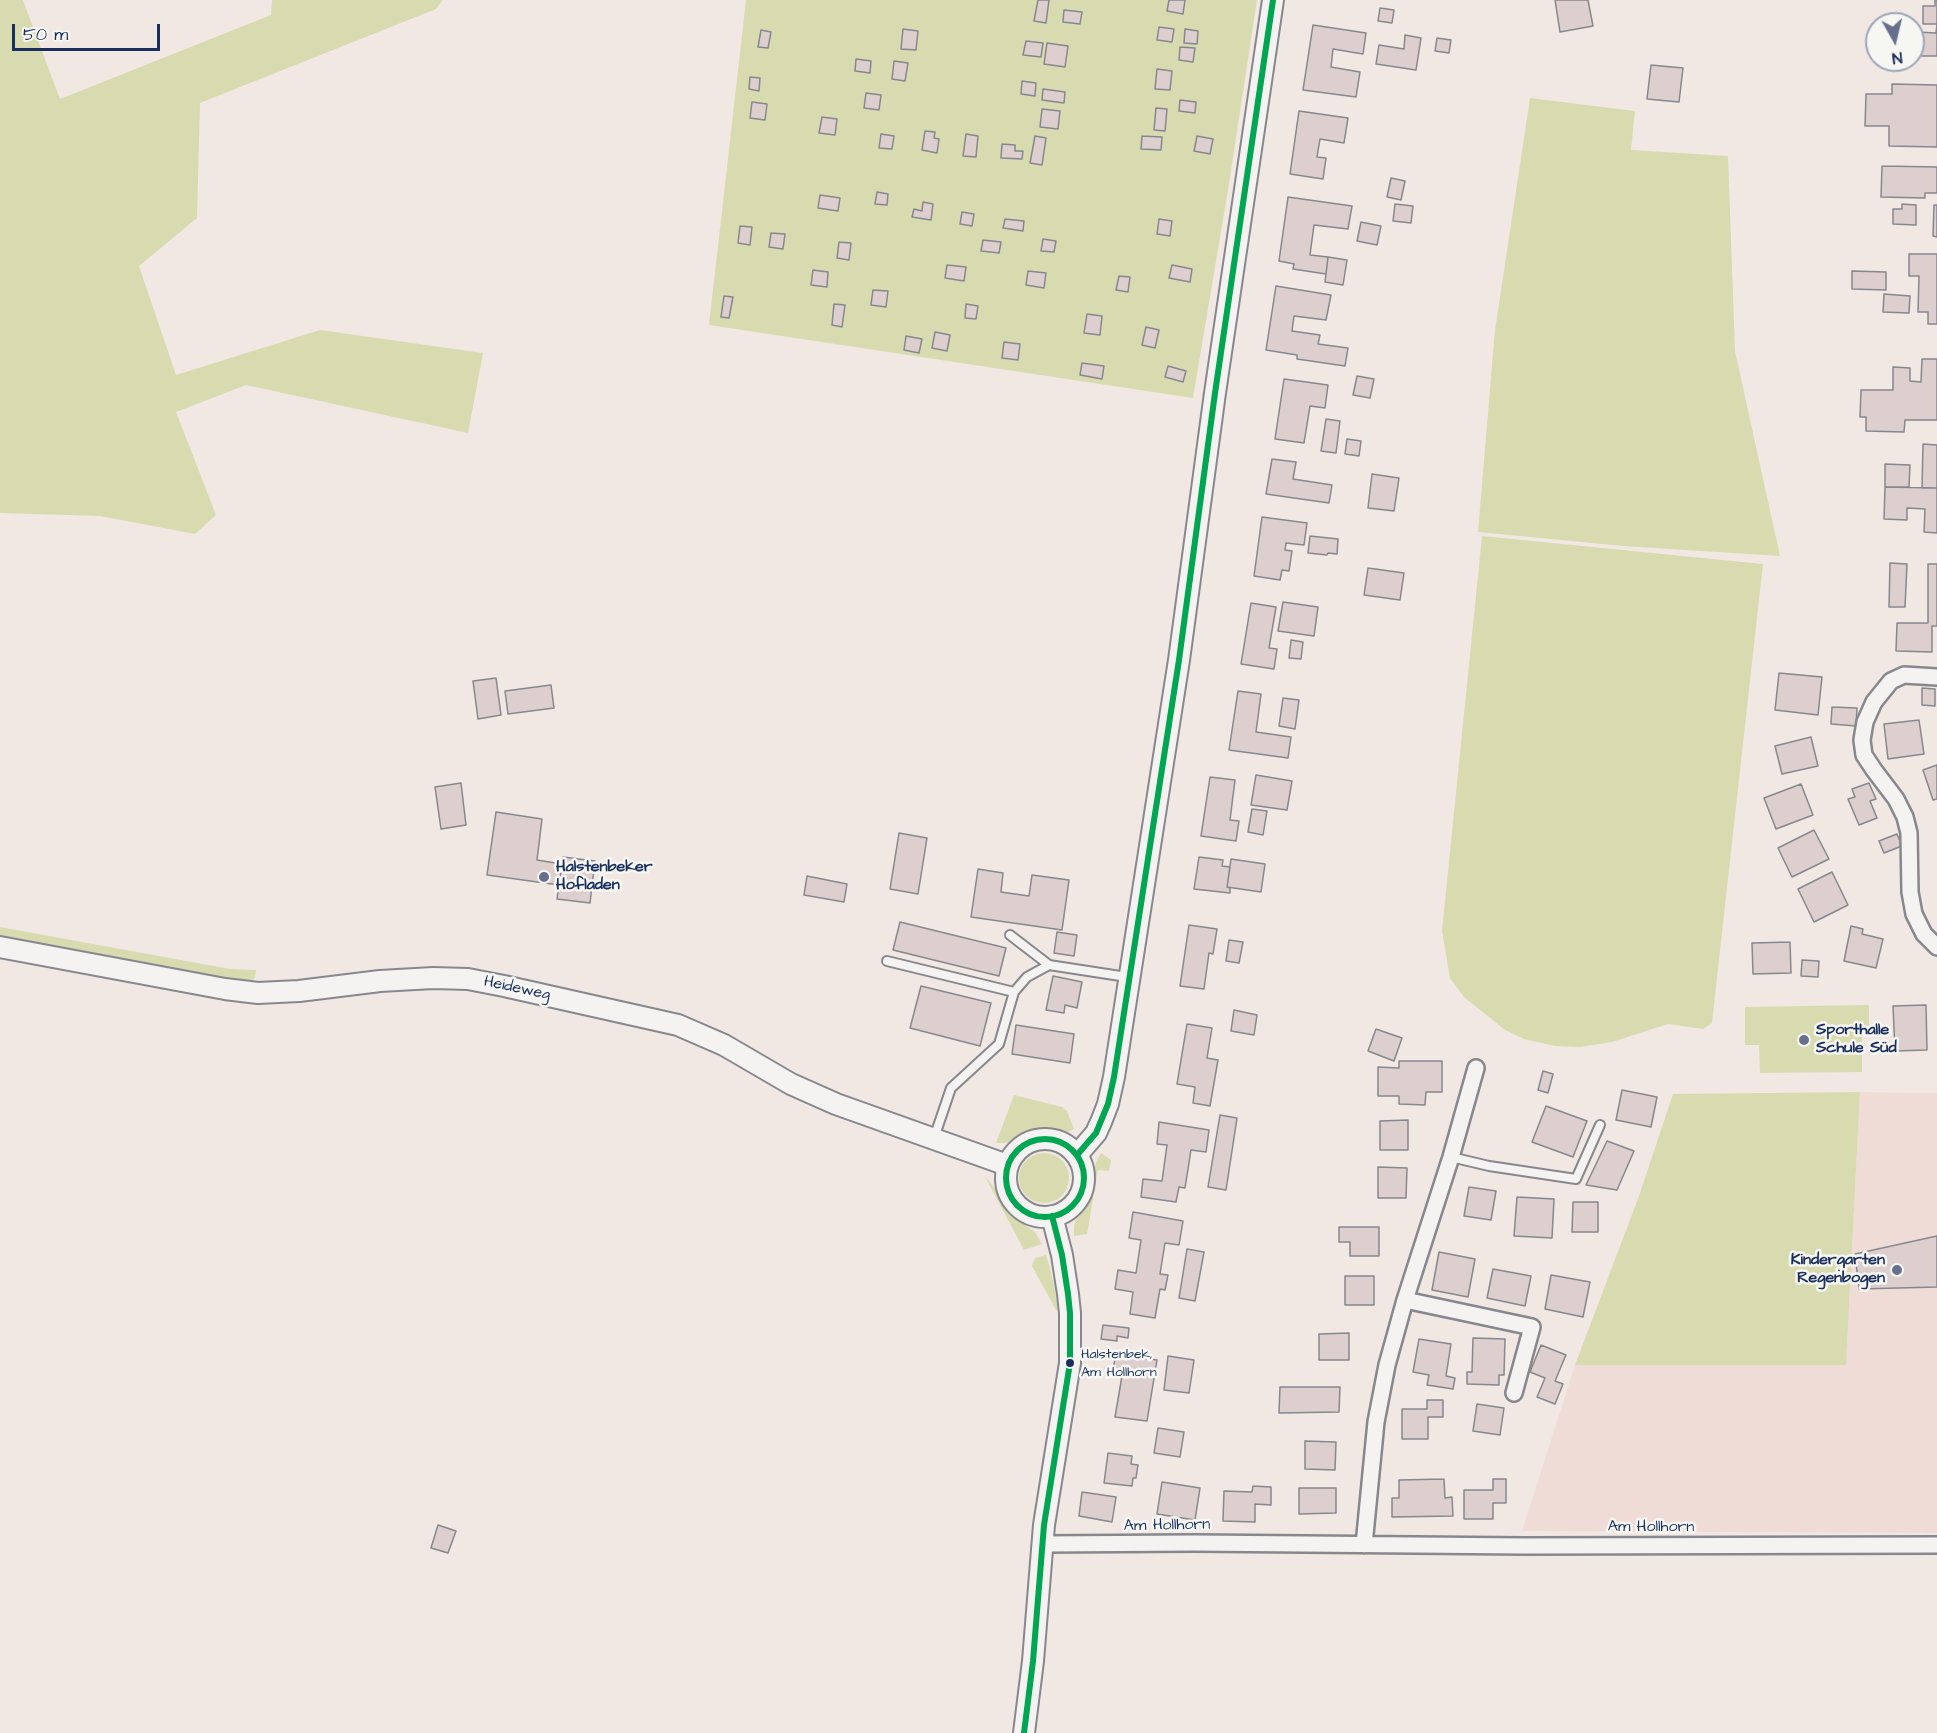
<!DOCTYPE html>
<html>
<head>
<meta charset="utf-8">
<style>
	body { margin:0 }
	#map { position:relative; width:1937px; height:1733px; overflow:hidden; background:#f1e8e4; font-family:"Architects Daughter",sans-serif }
	canvas { display:block }
	.north { position:absolute; left:1865px; top:12px; width:60px; height:60px; box-sizing:border-box; background:#f6f6f2; border:2px solid #9ea6b7; border-radius:50%; rotate:172deg; font-size:16px; font-weight:700; line-height:24px; text-align:center; color:#1b2f5e }
	.north::after { content:''; display:block; margin:auto; width:21px; height:27px; background:#66708d; clip-path:polygon(50% 0,100% 100%,50% 72%,0 100%) }
	.scale { position:absolute; left:12px; top:24px; width:148px; height:27px; box-sizing:border-box; border:3px solid #1b2f5e; border-top:0; padding-left:8px; font-size:18px; line-height:21px; white-space:nowrap; color:#1b2f5e; -webkit-text-stroke:4px #f6f6f2; paint-order:stroke }
</style>
</head>
<body>
<div id="map">
<canvas width="1937" height="1733"></canvas>
<div class="north">N</div>
<div class="scale">50 m</div>
</div>
<script>
const ctx = document.querySelector('canvas').getContext('2d');
ctx.lineJoin = 'round';
function fillPath(path, color) { ctx.fillStyle = color; ctx.fill(path, 'evenodd'); }
const shape = rows => new Path2D(rows.map(r => 'M' + r).join(''));
function trace(path, color, width, dash) { ctx.strokeStyle = color; ctx.lineWidth = width; ctx.lineCap = dash ? 'butt' : 'round'; ctx.setLineDash(dash || []); ctx.stroke(path); }
function drawText(font, color, halo, rows, align = 'center') {
  ctx.font = font + ' "Architects Daughter",sans-serif'; ctx.lineWidth = 5; ctx.setLineDash([]); ctx.textBaseline = 'middle'; ctx.strokeStyle = halo; ctx.fillStyle = color; for (const [text, x, y, turn = 0] of rows) {
    ctx.save(); ctx.translate(x, y); ctx.rotate((+turn || 0) * Math.PI / 180); ctx.textAlign = isNaN(turn) ? turn : align; if (halo) ctx.strokeText(text, 0, 0); ctx.fillText(text, 0, 0); ctx.restore();
  }
}
const built = shape([
	[1860,1092,1937,1093,1937,1533,1522,1531,1575,1365,1846,1364]
]);
const green = shape([
	[0,0,23,0,60,99,271,15,272,0,443,0,436,9,200,103,197,218,139,266,176,375,320,330,483,353,468,433,246,385,176,412,216,515,195,534,100,516,0,513],
	[746,0,1257,0,1229,184,1193,398,709,325],
	[1530,98,1635,111,1631,150,1728,156,1735,351,1780,556,1623,546,1478,532,1495,330],
	[1482,536,1763,564,1712,1023,1703,1029,1668,1024,1612,1042,1580,1047,1555,1046,1524,1039,1505,1030,1464,997,1450,978,1442,931],
	[0,927,230,969,256,970,255,977,251,983,228,981,0,939],
	[1869,1005,1869,1036,1862,1036,1862,1072,1760,1073,1759,1045,1745,1045,1745,1007],
	[1860,1092,1846,1365,1575,1365,1639,1196,1673,1094],
	[1014,1095,1062,1107,1067,1111,1074,1129,1068,1132,1059,1133,1037,1133,1006,1143,996,1143],
	'1019 1178a25 25 0 1 1 50 0a25 25 0 1 1-50 0Z',
	[1101,1153,1111,1160,1109,1171,1098,1170,1087,1234,1074,1236,1074,1226,1077,1216,1089,1198,1096,1162],
	[984,1175,997,1191,1002,1203,1009,1214,1035,1232,1042,1244,1024,1250],
	[1046,1255,1051,1272,1059,1310,1056,1310,1032,1266,1035,1258]
]);
const building = shape([
	[1038,0,1049,0,1046,23,1034,21,1038,0],
	[1169,0,1185,0,1183,14,1167,11,1169,0],
	[1555,0,1588,0,1593,26,1560,32,1555,0],
	[1935,0,1937,0,1937,56,1916,56,1917,32,1936,33,1937,24,1923,24,1923,6,1935,6,1935,0],
	[1380,8,1394,10,1392,23,1378,21,1380,8],
	[1064,10,1082,12,1080,24,1063,22,1064,10],
	[1313,25,1366,33,1363,54,1333,49,1331,67,1360,72,1356,97,1303,90,1313,25],
	[1159,27,1174,29,1172,42,1157,40,1159,27],
	[903,29,918,31,916,50,901,49,903,29],
	[1185,29,1198,31,1197,44,1184,43,1185,29],
	[761,30,771,32,768,48,758,47,761,30],
	[1405,35,1421,38,1416,70,1376,64,1379,45,1404,49,1405,35],
	[1437,38,1451,40,1449,53,1435,51,1437,38],
	[1026,41,1043,43,1041,57,1023,55,1026,41],
	[1047,43,1068,46,1065,67,1044,64,1047,43],
	[1180,47,1195,48,1193,62,1179,60,1180,47],
	[856,59,871,61,870,73,855,71,856,59],
	[894,61,908,63,905,81,892,79,894,61],
	[1651,65,1683,68,1679,102,1647,99,1651,65],
	[1157,69,1172,71,1170,90,1155,89,1157,69],
	[750,77,760,78,759,91,749,89,750,77],
	[1022,81,1036,83,1035,96,1021,94,1022,81],
	[1892,84,1937,85,1937,147,1889,146,1889,126,1865,126,1866,94,1892,94,1892,84],
	[1043,89,1065,92,1064,103,1042,100,1043,89],
	[866,93,881,95,879,110,864,108,866,93],
	[1180,100,1196,102,1195,113,1179,111,1180,100],
	[752,102,767,104,765,120,750,118,752,102],
	[1156,108,1167,109,1165,131,1154,130,1156,108],
	[1042,109,1060,111,1058,129,1040,127,1042,109],
	[1299,111,1348,118,1344,143,1320,139,1317,157,1326,158,1323,179,1290,174,1299,111],
	[822,117,837,119,835,135,819,133,822,117],
	[925,131,935,132,934,138,939,139,937,153,922,150,925,131],
	[881,134,894,136,892,149,879,148,881,134],
	[966,134,978,136,976,157,963,156,966,134],
	[1035,136,1046,138,1042,165,1030,163,1035,136],
	[1142,136,1162,137,1161,150,1141,149,1142,136],
	[1197,136,1213,139,1210,154,1194,151,1197,136],
	[1002,144,1015,145,1015,151,1023,151,1022,159,1001,158,1002,144],
	[1882,166,1937,167,1937,193,1925,193,1925,198,1881,197,1882,166],
	[1391,178,1405,181,1401,200,1387,197,1391,178],
	[877,192,888,194,887,205,875,204,877,192],
	[820,195,840,198,838,211,818,208,820,195],
	[1288,197,1352,206,1348,229,1314,225,1310,255,1328,257,1326,274,1293,269,1294,264,1279,261,1288,197],
	[923,202,933,204,931,220,912,217,914,209,922,211,923,202],
	[1395,204,1413,206,1411,223,1393,221,1395,204],
	[1902,204,1916,205,1916,225,1893,224,1893,209,1902,209,1902,204],
	[1934,205,1937,205,1937,237,1933,236,1934,205],
	[962,212,974,214,972,226,960,224,962,212],
	[1005,219,1024,221,1023,231,1003,228,1005,219],
	[1159,219,1172,221,1170,236,1157,234,1159,219],
	[1361,222,1381,226,1377,245,1357,241,1361,222],
	[740,226,752,227,750,245,738,243,740,226],
	[771,233,785,234,783,249,769,247,771,233],
	[1043,239,1056,241,1054,252,1041,251,1043,239],
	[983,240,1001,242,999,253,981,251,983,240],
	[839,242,851,243,849,260,837,258,839,242],
	[1909,254,1937,254,1937,324,1928,324,1928,312,1918,312,1919,276,1909,276,1909,254],
	[1328,257,1347,260,1343,285,1325,282,1328,257],
	[947,265,966,267,964,281,945,278,947,265],
	[1172,265,1192,269,1190,282,1169,278,1172,265],
	[813,270,828,272,827,287,811,285,813,270],
	[1028,271,1046,273,1044,288,1026,285,1028,271],
	[1852,271,1886,272,1886,290,1852,289,1852,271],
	[1119,276,1130,277,1128,292,1116,290,1119,276],
	[1276,286,1331,295,1326,320,1294,316,1292,331,1320,335,1318,344,1348,348,1345,366,1297,359,1297,355,1266,350,1276,286],
	[873,290,888,291,886,307,871,305,873,290],
	[1884,294,1910,296,1909,313,1883,312,1884,294],
	[724,296,733,297,729,318,721,317,724,296],
	[834,304,845,305,842,327,832,325,834,304],
	[966,304,978,306,976,319,965,318,966,304],
	[1087,314,1102,316,1100,335,1084,333,1087,314],
	[1146,327,1159,330,1155,348,1142,345,1146,327],
	[935,332,950,335,947,351,932,348,935,332],
	[906,336,922,339,919,353,904,350,906,336],
	[1004,342,1020,344,1018,360,1002,358,1004,342],
	[1922,359,1937,359,1937,420,1905,420,1904,432,1866,431,1866,417,1860,417,1861,390,1893,390,1893,367,1910,368,1910,381,1921,382,1922,359],
	[1082,363,1104,366,1102,379,1080,375,1082,363],
	[1168,366,1186,371,1183,382,1165,377,1168,366],
	[1357,376,1374,379,1370,398,1353,395,1357,376],
	[1284,379,1328,385,1325,408,1310,406,1304,443,1275,439,1284,379],
	[1326,419,1340,421,1336,453,1321,451,1326,419],
	[1347,439,1361,441,1359,456,1345,454,1347,439],
	[1923,444,1937,445,1937,488,1922,488,1923,444],
	[1272,459,1296,462,1293,479,1332,485,1329,503,1266,494,1272,459],
	[1885,464,1910,465,1909,487,1885,487,1885,464],
	[1372,474,1399,478,1394,511,1368,508,1372,474],
	[1885,487,1937,488,1937,533,1924,532,1925,509,1907,508,1907,520,1884,519,1885,487],
	[1262,517,1307,523,1304,545,1286,543,1285,550,1292,551,1289,571,1282,570,1280,580,1254,576,1262,517],
	[1310,536,1338,539,1337,554,1328,553,1327,555,1308,553,1310,536],
	[1890,563,1907,564,1905,607,1889,607,1890,563],
	[1928,564,1937,564,1937,626,1932,626,1932,652,1896,651,1897,623,1928,623,1928,564],
	[1368,568,1404,573,1400,600,1364,595,1368,568],
	[1283,602,1318,607,1314,636,1278,631,1283,602],
	[1251,603,1276,607,1269,648,1277,649,1274,669,1241,664,1251,603],
	[1291,640,1303,642,1301,659,1289,658,1291,640],
	[1779,673,1822,677,1818,715,1775,710,1779,673],
	[496,678,501,715,478,719,473,681,496,678],
	[551,685,554,708,508,714,505,691,551,685],
	[1922,688,1935,689,1935,706,1922,705,1922,688],
	[1238,691,1261,694,1256,732,1291,737,1288,758,1229,750,1238,691],
	[1283,698,1299,700,1295,729,1279,726,1283,698],
	[1832,707,1857,708,1856,726,1831,724,1832,707],
	[1919,720,1924,754,1888,759,1884,724,1919,720],
	[1811,737,1818,766,1782,774,1775,746,1811,737],
	[1937,765,1937,799,1933,800,1923,770,1937,765],
	[1256,775,1292,781,1287,810,1251,805,1256,775],
	[1210,777,1235,780,1230,820,1239,821,1236,841,1201,836,1210,777],
	[461,783,466,825,441,829,435,787,461,783],
	[1869,783,1876,799,1870,801,1877,818,1859,825,1848,799,1855,797,1852,789,1869,783],
	[1801,784,1813,815,1776,829,1764,798,1801,784],
	[1252,809,1267,811,1263,835,1248,832,1252,809],
	[496,812,542,819,537,860,562,864,559,885,487,875,496,812],
	[1814,830,1829,859,1792,877,1778,848,1814,830],
	[899,833,927,838,918,894,890,889,899,833],
	[1897,834,1902,846,1884,853,1879,841,1897,834],
	[563,857,595,861,590,903,557,899,563,857],
	[1199,857,1223,860,1222,866,1230,867,1227,887,1230,888,1230,893,1194,889,1199,857],
	[1231,859,1265,864,1261,892,1227,887,1231,859],
	[978,869,1003,873,1001,892,1029,896,1032,875,1069,880,1062,930,971,917,978,869],
	[1832,872,1848,905,1814,922,1798,889,1832,872],
	[807,876,847,884,844,902,804,895,807,876],
	[900,922,1006,948,999,976,893,950,900,922],
	[1189,925,1217,929,1213,954,1209,953,1204,989,1180,986,1189,925],
	[1851,926,1863,929,1862,934,1883,939,1876,968,1844,961,1851,926],
	[1057,932,1077,935,1074,956,1054,953,1057,932],
	[1229,940,1243,942,1239,963,1226,961,1229,940],
	[1790,942,1791,973,1753,974,1752,943,1790,942],
	[1802,960,1819,961,1818,977,1801,976,1802,960],
	[1053,976,1082,982,1077,1008,1065,1005,1064,1013,1046,1010,1053,976],
	[921,986,991,1003,980,1046,910,1028,921,986],
	[1926,1005,1927,1050,1895,1051,1893,1006,1926,1005],
	[1234,1010,1257,1015,1254,1035,1231,1031,1234,1010],
	[1187,1024,1212,1028,1207,1058,1218,1060,1210,1106,1193,1103,1195,1087,1177,1084,1187,1024],
	[1016,1025,1074,1034,1070,1063,1012,1054,1016,1025],
	[1376,1029,1402,1038,1394,1061,1368,1051,1376,1029],
	[1399,1061,1442,1061,1442,1092,1426,1092,1425,1105,1399,1104,1399,1096,1378,1096,1378,1067,1399,1068,1399,1061],
	[1543,1071,1553,1074,1548,1093,1538,1090,1543,1071],
	[1622,1090,1657,1097,1651,1127,1616,1120,1622,1090],
	[1546,1106,1587,1121,1573,1157,1532,1142,1546,1106],
	[1220,1115,1237,1118,1226,1190,1208,1187,1220,1115],
	[1408,1120,1408,1150,1380,1150,1380,1121,1408,1120],
	[1159,1122,1209,1130,1206,1152,1191,1150,1185,1188,1179,1187,1176,1202,1141,1197,1143,1179,1162,1181,1167,1145,1157,1144,1159,1122],
	[1607,1141,1634,1151,1617,1190,1586,1185,1607,1141],
	[1378,1167,1407,1168,1406,1198,1378,1198,1378,1167],
	[1469,1187,1496,1191,1491,1220,1464,1216,1469,1187],
	[1517,1197,1554,1199,1552,1238,1514,1236,1517,1197],
	[1573,1202,1598,1202,1598,1232,1572,1232,1573,1202],
	[1133,1212,1183,1221,1179,1245,1165,1243,1160,1274,1168,1275,1165,1290,1160,1289,1155,1318,1130,1314,1133,1292,1115,1289,1118,1270,1136,1273,1141,1240,1129,1238,1133,1212],
	[1339,1227,1379,1227,1379,1256,1350,1256,1350,1242,1339,1242,1339,1227],
	[1937,1236,1937,1287,1859,1289,1855,1254,1937,1236],
	[1187,1249,1204,1252,1195,1301,1179,1298,1187,1249],
	[1439,1252,1475,1259,1468,1297,1432,1290,1439,1252],
	[1493,1269,1531,1276,1525,1306,1487,1298,1493,1269],
	[1551,1275,1590,1282,1583,1317,1545,1309,1551,1275],
	[1345,1276,1374,1276,1374,1305,1345,1305,1345,1276],
	[1103,1325,1129,1328,1128,1338,1117,1336,1117,1341,1101,1339,1103,1325],
	[1349,1333,1349,1360,1319,1360,1319,1334,1349,1333],
	[1473,1338,1505,1339,1504,1375,1499,1375,1499,1385,1467,1384,1467,1372,1472,1372,1473,1338],
	[1419,1339,1451,1344,1446,1376,1455,1378,1453,1389,1427,1385,1429,1375,1413,1372,1419,1339],
	[1541,1345,1566,1355,1555,1381,1563,1384,1555,1404,1537,1397,1545,1378,1530,1372,1541,1345],
	[1116,1354,1157,1360,1147,1421,1115,1417,1122,1376,1112,1374,1116,1354],
	[1168,1356,1194,1360,1189,1393,1164,1390,1168,1356],
	[1280,1387,1340,1387,1339,1412,1279,1413,1280,1387],
	[1427,1400,1443,1400,1443,1417,1428,1417,1428,1439,1402,1439,1402,1409,1427,1409,1427,1400],
	[1477,1404,1504,1408,1500,1435,1473,1431,1477,1404],
	[1158,1428,1184,1432,1180,1457,1154,1453,1158,1428],
	[1305,1441,1336,1442,1335,1470,1305,1469,1305,1441],
	[1108,1453,1132,1456,1131,1464,1138,1465,1136,1478,1133,1478,1132,1486,1104,1483,1108,1453],
	[1444,1479,1445,1498,1452,1497,1453,1516,1392,1517,1392,1498,1399,1498,1399,1480,1444,1479],
	[1493,1479,1506,1479,1506,1503,1493,1503,1493,1519,1464,1519,1464,1490,1493,1490,1493,1479],
	[1162,1482,1200,1488,1195,1520,1157,1514,1162,1482],
	[1253,1486,1271,1487,1271,1505,1255,1504,1255,1522,1223,1521,1224,1491,1252,1492,1253,1486],
	[1299,1488,1336,1488,1336,1513,1299,1514,1299,1488],
	[1082,1492,1116,1497,1112,1522,1079,1516,1082,1492],
	[438,1525,456,1531,448,1553,431,1548,438,1525]
]);
const service = shape([
	[1010,935,1049,965,1127,977],
	[887,961,1014,992],
	[934,1138,951,1088,999,1044,1014,992,1027,977,1049,965],
	[1451,1157,1489,1166,1576,1179,1600,1125]
]);
const minor = shape([
	[1937,677,1904,675,1891,681,1874,702,1865,722,1862,740,1864,755,1874,770,1896,799,1905,817,1909,833,1910,892,1914,914,1924,934,1937,947],
	[1405,1300,1532,1327,1514,1393],
	[1043,1544,1194,1543,1525,1546,1937,1545],
	[1364,1545,1376,1422,1387,1365,1405,1300,1451,1157,1476,1068]
]);
const tertiary = shape([
	[0,947,225,989,258,993,299,991,380,981,433,978,468,979,504,986,678,1025,724,1045,791,1084,836,1104,1007,1165],
	'1006 1178a39 39 0 1 1 78 0a39 39 0 1 1-78 0Z',
	[1077,1155,1096,1133,1101,1122,1108,1104,1114,1077,1179,660,1215,393,1273,0],
	[1024,1733,1033,1661,1044,1525,1070,1363,1070,1313,1068,1294,1062,1255,1052,1216]
]);
const bus1 = shape([
	'1006 1178a39 39 0 1 1 78 0a39 39 0 1 1-78 0Z',
	[1077,1155,1096,1133,1108,1104,1114,1077,1179,660,1215,393,1273,0],
	[1024,1733,1033,1661,1044,1525,1070,1363,1070,1313,1068,1294,1062,1255,1052,1216]
]);
const markers = [
	[544,877,6,"#66708d"],
	[1804,1040,6,"#66708d"],
	[1897,1270,6,"#66708d"],
	[1070,1363,5,"#1b2f5e"]
];
const busNames = [
	["Halstenbek,",1081,1355],
	["Am Hollhorn",1081,1373]
];
const poiNames = [
	["Halstenbeker",556,868],
	["Hofladen",556,886],
	["Sporthalle",1816,1031],
	["Schule Süd",1816,1049],
	["Kindergarten",1885,1261,"right"],
	["Regenbogen",1885,1279,"right"]
];
const streetNames = [
	["Heideweg",517,989,12],
	["Am Hollhorn",1167,1526,-1],
	["Am Hollhorn",1651,1528]
];
fillPath(built, '#f0dcd7');
fillPath(green, '#d8dbaf');
fillPath(building, '#dccfcd');
trace(building, '#87878e', 1.5);
trace(service, '#87878e', 12);
trace(minor, '#87878e', 20);
trace(tertiary, '#87878e', 24);
trace(service, '#f4f3f1', 8);
trace(minor, '#f4f3f1', 15);
trace(tertiary, '#f4f3f1', 20);
trace(bus1, '#00a651', 6);
for (const [x, y, r, color] of markers) { const dot = new Path2D(); dot.arc(x, y, r, 0, 2 * Math.PI); ctx.fillStyle = color; ctx.fill(dot); trace(dot, '#f6f6f2', 2); }
drawText('14px', '#1b2f5e', '#f6f6f2', busNames, 'left');
drawText('bold 16px', '#1b2f5e', '#f6f6f2', poiNames, 'left');
drawText('16px', '#1b2f5e', '#f6f6f2', streetNames);
</script>
</body>
</html>
